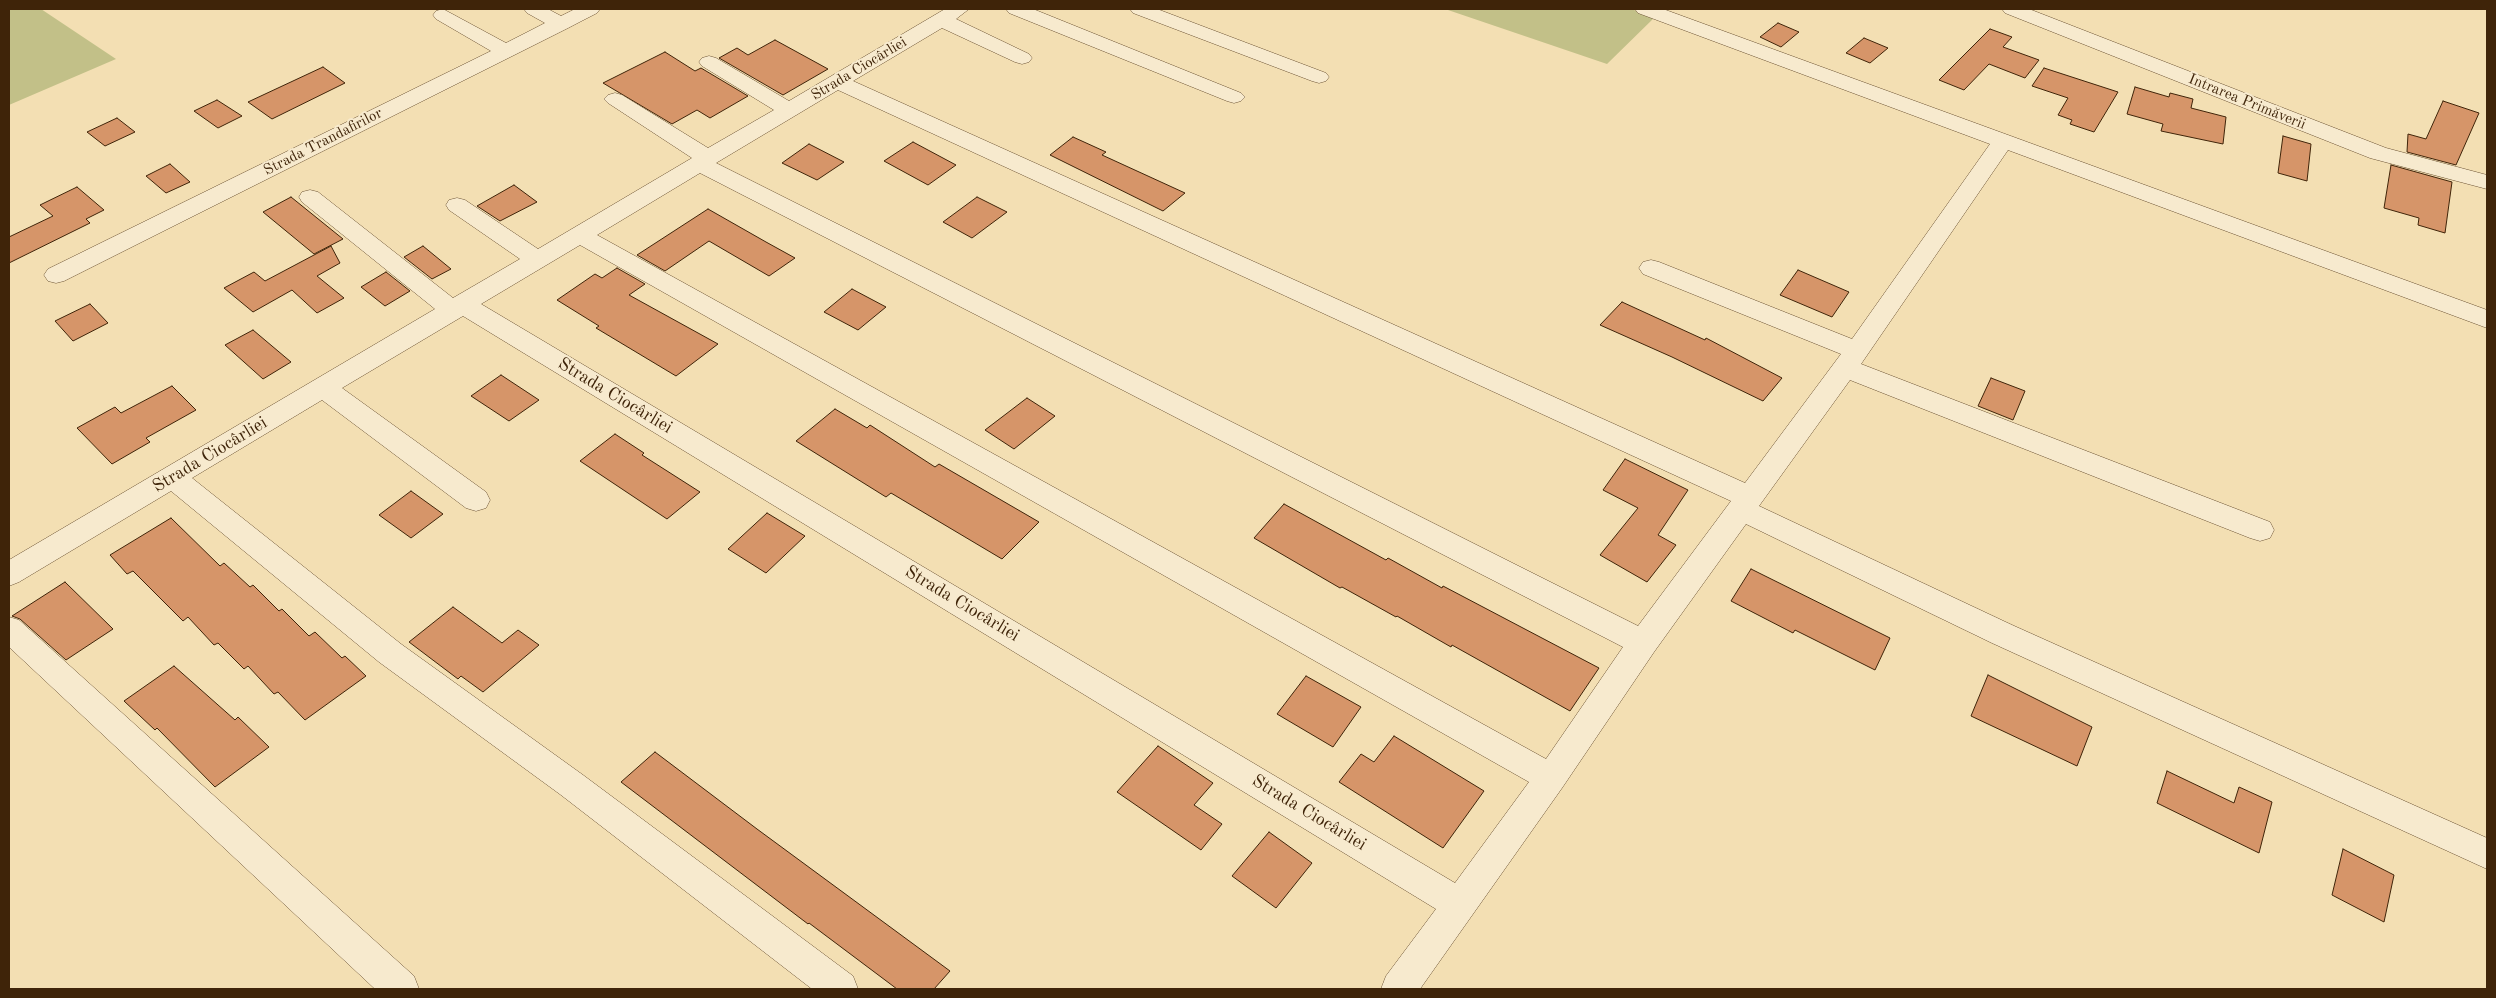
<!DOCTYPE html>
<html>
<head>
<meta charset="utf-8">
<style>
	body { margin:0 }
	#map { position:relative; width:2496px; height:998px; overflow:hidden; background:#f3dfb3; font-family:"Old Standard TT",serif }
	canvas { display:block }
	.frame { position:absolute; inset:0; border:10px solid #3f2409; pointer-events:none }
</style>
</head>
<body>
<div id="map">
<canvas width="2496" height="998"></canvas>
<div class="frame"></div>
</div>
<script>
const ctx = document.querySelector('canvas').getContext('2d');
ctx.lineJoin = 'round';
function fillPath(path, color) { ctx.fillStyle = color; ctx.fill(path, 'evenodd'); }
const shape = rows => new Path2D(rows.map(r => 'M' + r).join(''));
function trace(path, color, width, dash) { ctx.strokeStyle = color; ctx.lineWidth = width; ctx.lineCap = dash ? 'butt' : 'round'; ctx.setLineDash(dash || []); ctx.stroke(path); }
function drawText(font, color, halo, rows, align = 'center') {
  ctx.font = font + ' "Old Standard TT",serif'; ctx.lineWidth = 4; ctx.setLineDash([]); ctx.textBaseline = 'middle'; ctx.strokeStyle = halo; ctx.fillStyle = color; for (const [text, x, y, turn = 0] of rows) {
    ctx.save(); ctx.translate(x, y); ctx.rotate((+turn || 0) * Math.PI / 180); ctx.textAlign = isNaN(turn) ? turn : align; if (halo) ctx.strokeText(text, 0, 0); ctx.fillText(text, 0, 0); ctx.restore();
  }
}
const green = shape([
	[9,9,41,9,116,59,9,105],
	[1445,9,1631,9,1655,17,1607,64]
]);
const building = shape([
	[1778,23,1799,32,1781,47,1760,37,1778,23],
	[1990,29,2012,37,2003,47,2039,60,2025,78,1989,64,1964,90,1939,80,1990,29],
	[1864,38,1888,48,1870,63,1846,53,1864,38],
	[775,40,828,69,783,95,719,58,737,48,748,55,775,40],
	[665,52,695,71,701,68,748,96,710,118,697,110,672,124,603,83,665,52],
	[323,67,345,83,272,119,248,102,323,67],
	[2044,68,2118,92,2094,132,2070,124,2072,120,2058,115,2068,98,2032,86,2044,68],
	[2135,87,2169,97,2170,93,2193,99,2191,108,2226,117,2223,144,2161,131,2163,124,2127,114,2135,87],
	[217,100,242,116,218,128,194,111,217,100],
	[2443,101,2479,113,2456,165,2407,152,2408,134,2426,139,2443,101],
	[117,118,135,132,105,146,87,132,117,118],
	[2283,136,2311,144,2307,181,2278,173,2283,136],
	[1073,137,1106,152,1102,155,1185,193,1163,211,1050,155,1073,137],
	[913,142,956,165,928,185,884,161,913,142],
	[809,144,844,162,817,180,782,163,809,144],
	[170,164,190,182,166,193,146,176,170,164],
	[2391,165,2452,182,2445,233,2418,225,2419,218,2384,208,2391,165],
	[514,185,537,202,500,221,477,206,514,185],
	[77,187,104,210,86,219,90,223,9,263,9,237,53,216,40,205,77,187],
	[291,197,343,239,314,254,263,212,291,197],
	[977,197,1007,212,972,238,943,222,977,197],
	[708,209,766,242,795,258,769,276,709,241,665,271,637,255,708,209],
	[331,246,340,263,317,276,344,298,317,313,292,290,253,312,224,288,254,272,265,281,331,246],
	[423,246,451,269,432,279,404,257,423,246],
	[617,268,645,284,629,295,718,344,676,376,596,328,599,326,557,300,595,274,602,278,617,268],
	[1798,270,1849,292,1832,317,1780,295,1798,270],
	[386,272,410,291,385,306,361,287,386,272],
	[852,289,886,307,858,330,824,312,852,289],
	[1622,302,1705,340,1706,338,1782,378,1763,401,1672,357,1600,325,1622,302],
	[90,304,108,323,73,341,55,321,90,304],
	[253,330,291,362,263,379,225,345,253,330],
	[501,375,539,400,509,421,471,396,501,375],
	[1991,378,2025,391,2013,420,1978,406,1991,378],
	[172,386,196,410,146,438,150,442,112,464,77,428,115,407,121,413,172,386],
	[1027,398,1055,416,1014,449,985,430,1027,398],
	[835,409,867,428,870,425,935,467,939,464,1039,522,1002,559,891,493,886,497,796,441,835,409],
	[615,434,644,453,642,455,700,492,667,519,580,461,615,434],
	[1625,459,1688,490,1658,535,1676,545,1647,582,1600,555,1638,508,1603,490,1625,459],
	[411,491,443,514,411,538,379,515,411,491],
	[1284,504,1386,560,1388,558,1442,588,1443,586,1599,668,1570,711,1452,645,1451,647,1397,616,1396,617,1342,587,1340,588,1254,538,1284,504],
	[767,513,805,536,766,573,728,549,767,513],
	[171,518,220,566,224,563,250,587,253,585,279,611,282,609,309,636,315,632,342,658,345,656,366,676,305,720,278,692,274,694,248,666,244,669,218,643,214,645,188,617,183,621,133,571,127,574,110,555,171,518],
	[1751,569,1890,638,1875,670,1795,630,1793,633,1731,601,1751,569],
	[65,582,113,629,66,660,20,619,12,616,65,582],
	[453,607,502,643,518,630,539,645,483,692,461,676,458,679,409,642,453,607],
	[174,666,235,720,238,717,269,747,215,787,157,728,155,730,124,701,174,666],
	[1988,675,2092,727,2077,766,1971,716,1988,675],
	[1306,676,1361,707,1333,747,1277,714,1306,676],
	[1394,736,1484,791,1443,848,1339,782,1361,754,1374,762,1394,736],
	[1158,746,1213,783,1194,805,1222,824,1201,850,1117,792,1158,746],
	[655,752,757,829,950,971,934,989,897,989,809,923,808,924,621,782,655,752],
	[2167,771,2234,803,2239,787,2272,802,2259,853,2157,803,2167,771],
	[1269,832,1312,863,1276,908,1232,876,1269,832],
	[2343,849,2394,875,2384,922,2332,895,2343,849]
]);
const minor = shape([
	[443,9,506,43,545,23,527,13,524,9,548,9,561,16,575,9,600,9,597,13,568,28,64,281,56,283,48,281,44,275,48,269,491,51,436,19,433,15,436,11,443,9],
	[945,9,969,9,956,19,1029,54,1032,58,1029,62,1022,64,1015,62,942,28,853,81,1745,483,1841,354,1643,274,1639,268,1643,262,1651,260,1659,262,1852,339,1990,144,1638,13,1635,9,1663,9,2487,310,2487,328,2008,150,1861,364,2270,522,2274,530,2270,538,2260,541,2250,538,1850,380,1759,506,2012,625,2487,838,2487,869,1992,643,1746,524,1654,652,1562,788,1420,989,1381,989,1386,976,1436,909,463,316,342,388,486,492,490,500,486,508,476,511,466,508,322,400,192,478,401,644,583,775,853,976,858,989,812,989,561,795,379,662,171,491,19,582,9,586,9,560,435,309,302,202,299,197,302,192,310,190,318,192,453,298,520,259,449,210,446,205,449,200,457,198,465,200,538,249,692,158,608,103,604,99,608,95,615,93,622,95,708,148,774,110,702,66,699,62,702,58,709,56,716,58,789,101,945,9],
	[838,90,1731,501,1638,626,716,163,838,90],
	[700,173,1623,647,1546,759,597,235,700,173],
	[580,245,1529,782,1455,883,481,304,580,245],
	[1006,9,1033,9,1241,93,1245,97,1241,101,1234,103,1227,101,1009,13,1006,9],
	[1130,9,1157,9,1326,73,1329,77,1326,81,1319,83,1312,81,1133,13,1130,9],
	[2002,9,2029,9,2386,148,2487,175,2487,189,2370,158,2005,13,2002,9],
	[9,617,19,620,414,976,419,989,375,989,9,647,9,617]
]);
const farStreetnames = [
	["Strada Ciocârliei",859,69,-31],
	["Intrarea Primăverii",2247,102,22],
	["Strada Trandafirilor",323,142,-27]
];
const streetNames = [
	["Strada Ciocârliei",615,396,31],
	["Strada Ciocârliei",210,455,-31],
	["Strada Ciocârliei",962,604,31],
	["Strada Ciocârliei",1309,813,31]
];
fillPath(green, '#c2c088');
fillPath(building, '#d69569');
trace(building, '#3f2409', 1);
trace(minor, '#6c5334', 1);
fillPath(minor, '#f7eace');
drawText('15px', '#3f2409', '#f7eace', farStreetnames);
drawText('18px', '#3f2409', '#f7eace', streetNames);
</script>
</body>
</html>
